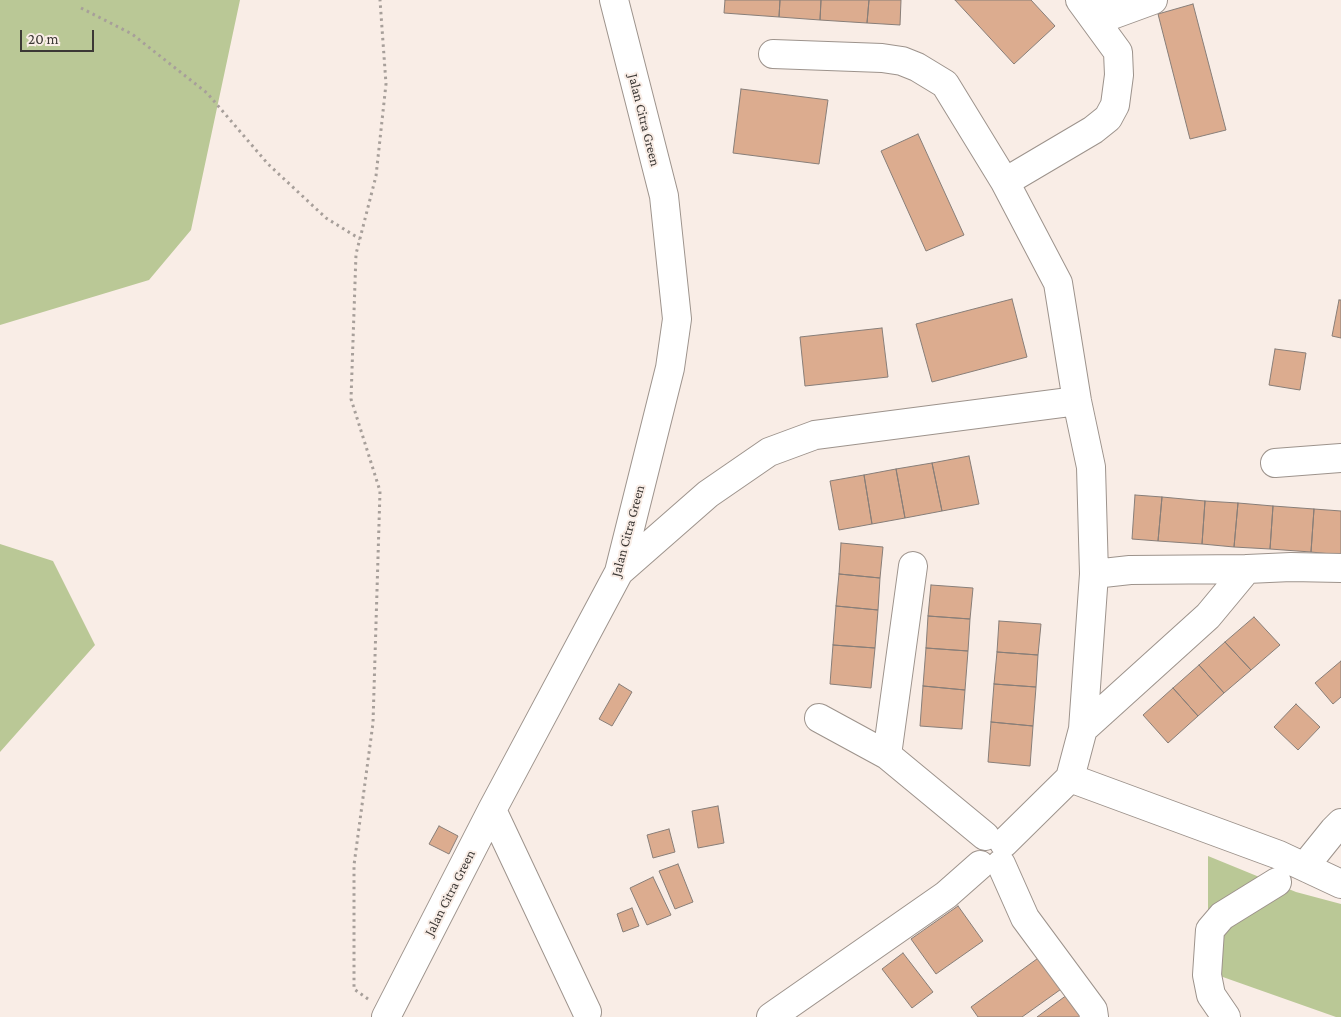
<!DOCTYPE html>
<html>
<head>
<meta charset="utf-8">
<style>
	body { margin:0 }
	#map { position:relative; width:1341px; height:1017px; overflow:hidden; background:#f9ede6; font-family:"Crimson Pro",serif }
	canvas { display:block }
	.scale { position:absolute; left:20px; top:30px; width:74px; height:22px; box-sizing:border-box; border:2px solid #3c3835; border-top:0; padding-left:6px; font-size:15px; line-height:18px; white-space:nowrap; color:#3c3835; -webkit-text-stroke:4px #f9ede6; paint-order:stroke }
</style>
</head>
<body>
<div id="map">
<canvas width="1341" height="1017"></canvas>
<div class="scale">20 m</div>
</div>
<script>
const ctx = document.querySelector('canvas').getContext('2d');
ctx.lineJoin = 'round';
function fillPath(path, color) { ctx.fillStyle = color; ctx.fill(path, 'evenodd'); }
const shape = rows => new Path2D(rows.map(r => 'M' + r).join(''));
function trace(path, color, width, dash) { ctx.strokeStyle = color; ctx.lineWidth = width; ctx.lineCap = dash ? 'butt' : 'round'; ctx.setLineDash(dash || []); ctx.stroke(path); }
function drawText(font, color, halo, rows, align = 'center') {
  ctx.font = font + ' "Crimson Pro",serif'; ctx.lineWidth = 4; ctx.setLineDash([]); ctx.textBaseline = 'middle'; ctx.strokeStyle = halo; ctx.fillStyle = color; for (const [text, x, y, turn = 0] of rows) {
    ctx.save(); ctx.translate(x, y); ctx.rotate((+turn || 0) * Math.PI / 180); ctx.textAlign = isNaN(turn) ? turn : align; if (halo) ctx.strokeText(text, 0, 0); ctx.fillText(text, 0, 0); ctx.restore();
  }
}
const forest = shape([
	[0,0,240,0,191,230,149,280,0,325],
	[0,544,53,561,95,645,0,752],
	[1208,856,1296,892,1341,904,1341,1017,1336,1017,1220,976,1208,911]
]);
const building = shape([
	[725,0,780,0,779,17,724,13,725,0],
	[780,0,821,0,820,20,779,17,780,0],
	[821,0,869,0,867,23,820,20,821,0],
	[869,0,901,0,900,25,867,23,869,0],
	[955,0,1031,0,1055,26,1014,64,955,0],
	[1193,4,1226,130,1190,139,1158,14,1193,4],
	[741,89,828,100,819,164,733,153,741,89],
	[918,134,964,235,926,251,881,151,918,134],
	[1012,299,1027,357,932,382,916,324,1012,299],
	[1339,300,1341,300,1341,338,1332,336,1339,300],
	[882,328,888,377,805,386,800,337,882,328],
	[1275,349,1306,353,1300,390,1269,385,1275,349],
	[969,456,979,504,942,511,932,463,969,456],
	[932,463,942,511,905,518,896,469,932,463],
	[896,469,905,518,872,524,864,475,896,469],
	[864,475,872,524,839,530,830,481,864,475],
	[1135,495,1162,497,1158,541,1132,539,1135,495],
	[1162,497,1205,501,1202,544,1158,541,1162,497],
	[1205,501,1238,503,1234,547,1202,544,1205,501],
	[1238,503,1273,506,1270,549,1234,547,1238,503],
	[1273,506,1314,509,1311,552,1270,549,1273,506],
	[1314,509,1341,511,1341,555,1311,552,1314,509],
	[841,543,883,547,880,578,839,574,841,543],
	[839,574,880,578,878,610,836,606,839,574],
	[931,585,973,588,970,619,928,616,931,585],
	[836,606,878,610,875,648,833,645,836,606],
	[928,616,970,619,968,651,926,648,928,616],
	[1254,617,1280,645,1251,670,1225,642,1254,617],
	[999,621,1041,624,1038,655,997,652,999,621],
	[1225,642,1251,670,1224,693,1199,665,1225,642],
	[833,645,875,648,871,688,830,684,833,645],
	[926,648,968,651,965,690,923,686,926,648],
	[997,652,1038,655,1036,687,994,684,997,652],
	[1341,661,1341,697,1333,704,1315,683,1341,661],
	[1199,665,1224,693,1198,716,1173,688,1199,665],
	[619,684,632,692,612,726,599,719,619,684],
	[994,684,1036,687,1033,726,991,722,994,684],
	[923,686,965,690,962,729,920,726,923,686],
	[1173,688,1198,716,1168,743,1143,715,1173,688],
	[1296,704,1320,727,1298,750,1274,727,1296,704],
	[991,722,1033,726,1030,766,988,762,991,722],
	[718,806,724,843,698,848,692,811,718,806],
	[439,826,458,836,449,854,429,844,439,826],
	[669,829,675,852,653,858,647,835,669,829],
	[678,864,693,902,675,909,659,871,678,864],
	[653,877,671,915,647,925,630,888,653,877],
	[958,906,983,941,936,974,911,939,958,906],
	[632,908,639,926,623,932,617,914,632,908],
	[903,953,933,992,912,1008,882,969,903,953],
	[1041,956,1064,987,1022,1017,978,1017,971,1007,1041,956],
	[1071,992,1090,1017,1037,1017,1071,992]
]);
const path = shape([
	[81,8,132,34,207,93,268,164,326,218,360,239],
	[368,999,354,989,354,865,373,723,380,491,351,399,356,254,376,176,386,84,380,0]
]);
const minor = shape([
	[1093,0,1101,10,1112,15,1153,0],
	[773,54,882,58,902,61,917,67,945,84,1005,182,1058,283,1077,401,1091,467,1094,574,1083,729,1070,778,1004,843],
	[1005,182,1093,130,1108,118,1115,105,1119,75,1118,52,1080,0],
	[1275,463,1341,458],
	[913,566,887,755,985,836],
	[619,572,708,494,769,452,815,435,1077,401],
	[1094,574,1130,570,1247,569,1291,567,1341,568],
	[819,718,887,755],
	[1083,729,1208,616,1247,569],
	[1070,778,1279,855,1341,884],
	[492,810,587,1012],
	[1309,861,1334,830,1341,823],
	[1001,864,1025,918,1093,1010,1094,1017],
	[386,1017,492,810,619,572,670,368,677,319,664,196,614,0],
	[771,1017,946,895,980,865],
	[1226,1017,1211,995,1207,975,1210,930,1222,916,1277,882]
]);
const streetNames = [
	["Jalan Citra Green",644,120,76],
	["Jalan Citra Green",628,531,-75],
	["Jalan Citra Green",450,893,-63]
];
fillPath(forest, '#bac896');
fillPath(building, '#dcac8f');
trace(building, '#887e78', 1);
trace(minor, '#9d938c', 30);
trace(path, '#a79f9a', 3, [2.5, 4]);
trace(minor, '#fff', 28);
drawText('14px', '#3c3835', '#f9ede6', streetNames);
</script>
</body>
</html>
